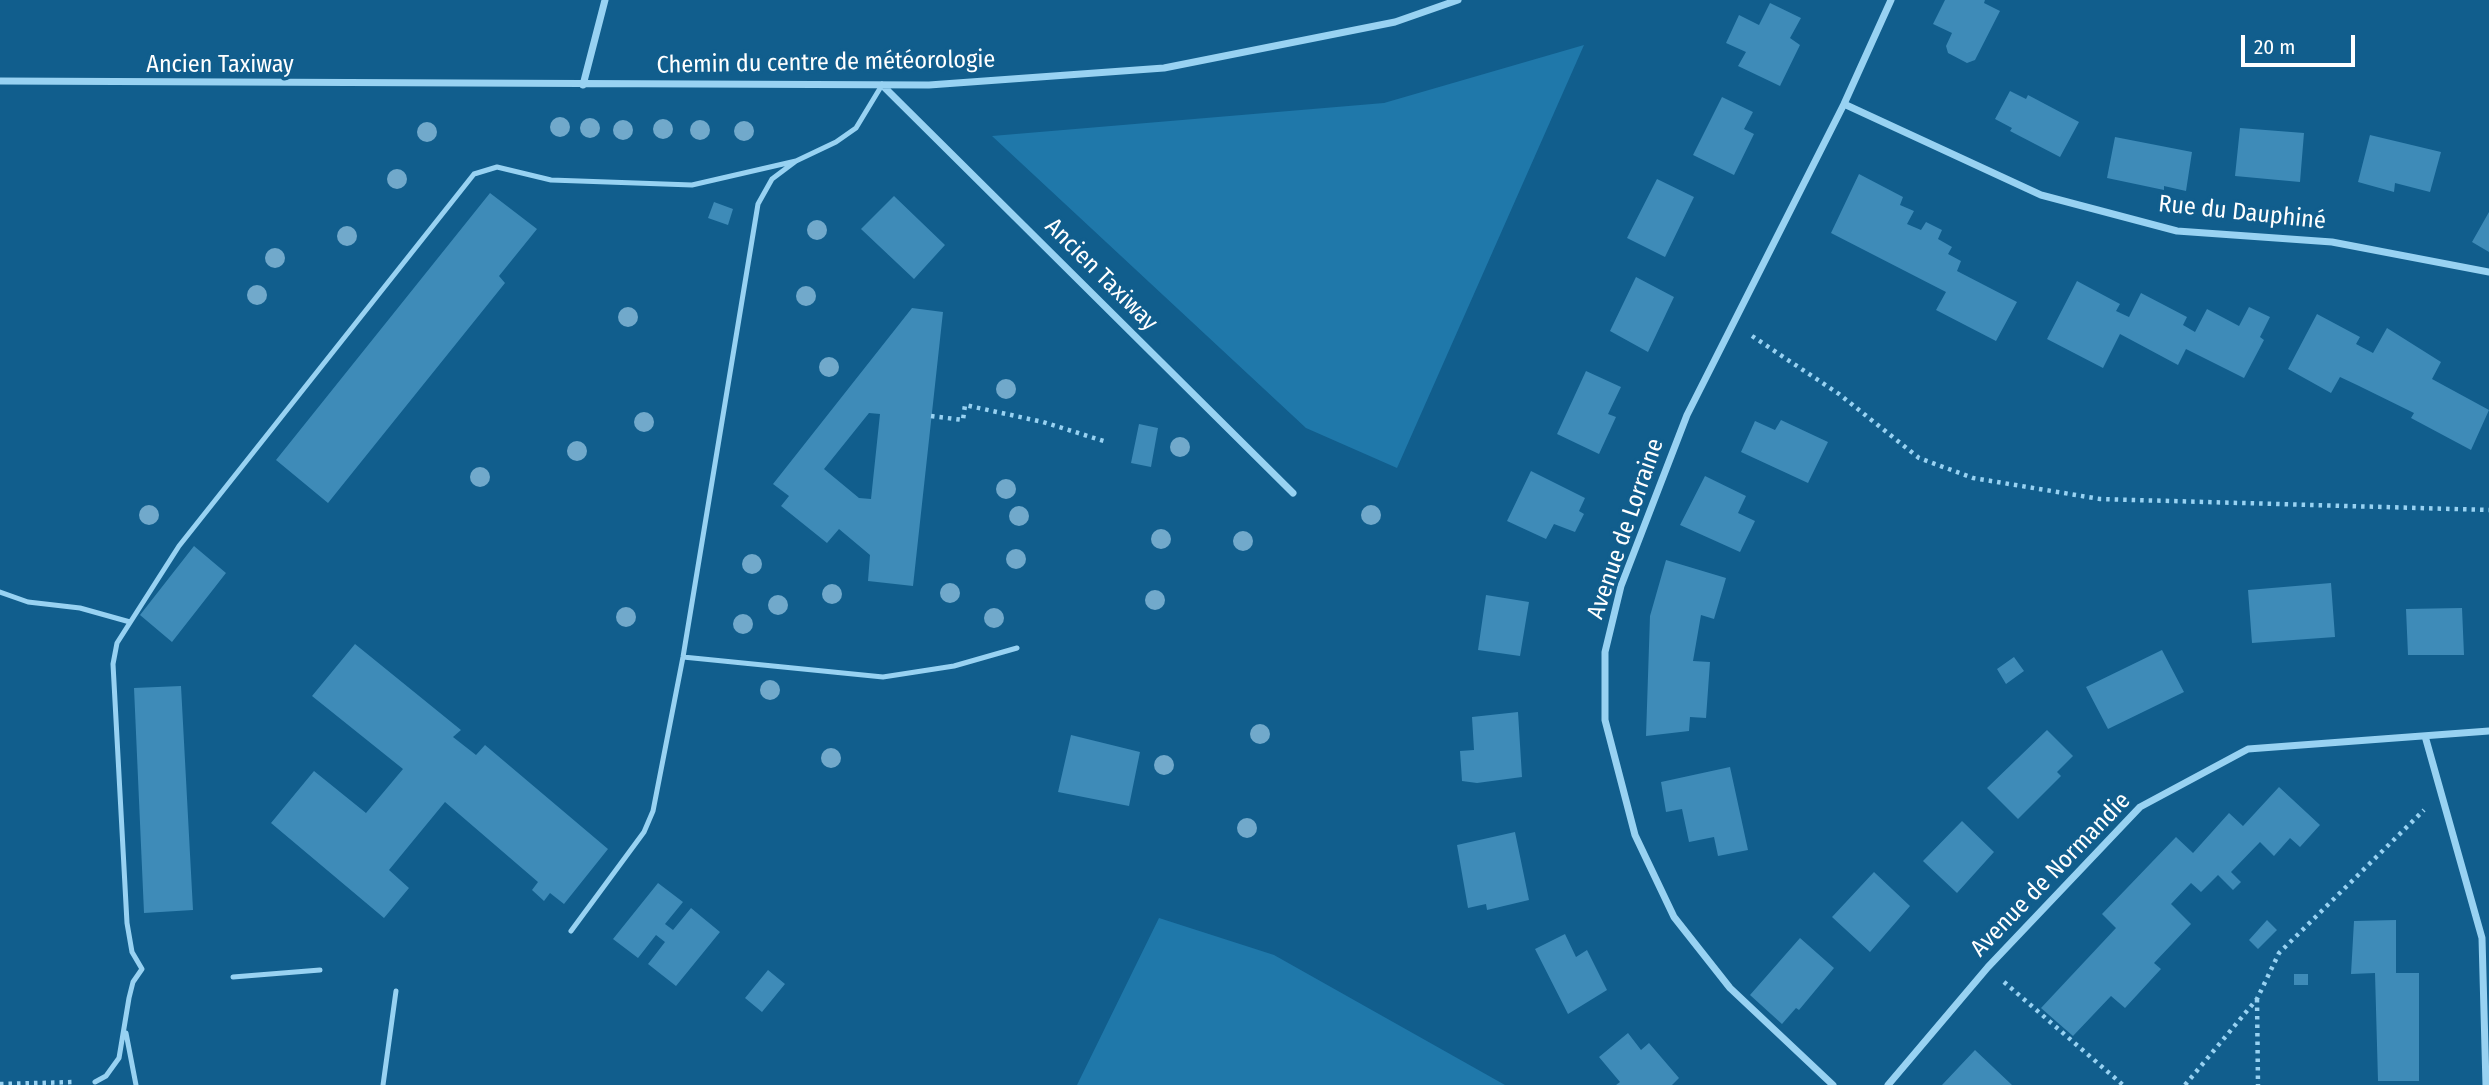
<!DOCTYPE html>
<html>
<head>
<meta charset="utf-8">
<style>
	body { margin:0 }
	#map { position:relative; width:2489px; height:1085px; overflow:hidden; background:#115e8d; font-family:"Fira Sans Condensed",sans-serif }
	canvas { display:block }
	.scale { position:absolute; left:2241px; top:35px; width:114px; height:32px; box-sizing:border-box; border:4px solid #fff; border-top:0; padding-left:9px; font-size:21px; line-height:24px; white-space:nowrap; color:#fff; -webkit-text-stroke:5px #115e8d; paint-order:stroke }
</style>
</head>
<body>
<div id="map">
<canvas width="2489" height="1085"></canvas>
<div class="scale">20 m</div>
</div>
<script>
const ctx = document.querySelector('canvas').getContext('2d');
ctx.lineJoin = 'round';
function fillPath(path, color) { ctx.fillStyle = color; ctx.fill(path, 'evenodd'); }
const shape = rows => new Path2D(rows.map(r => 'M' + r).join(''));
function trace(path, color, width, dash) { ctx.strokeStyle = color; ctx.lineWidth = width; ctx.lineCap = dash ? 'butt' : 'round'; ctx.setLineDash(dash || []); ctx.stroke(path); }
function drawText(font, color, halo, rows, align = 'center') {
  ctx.font = font + ' "Fira Sans Condensed",sans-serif'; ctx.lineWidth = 7; ctx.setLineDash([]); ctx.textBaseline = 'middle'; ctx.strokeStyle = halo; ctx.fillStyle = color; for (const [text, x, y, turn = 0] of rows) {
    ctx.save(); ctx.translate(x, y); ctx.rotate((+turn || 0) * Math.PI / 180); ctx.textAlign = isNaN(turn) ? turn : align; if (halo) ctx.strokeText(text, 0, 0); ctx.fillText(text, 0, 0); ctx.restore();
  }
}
const green = shape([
	[1584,45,1397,468,1306,428,992,136,1384,103],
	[1159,918,1274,955,1505,1085,1077,1085]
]);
const building = shape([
	[1945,0,1985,0,1984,3,2000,11,1975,60,1967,63,1948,53,1946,46,1952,33,1933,24],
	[1770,3,1801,18,1790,38,1800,45,1780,86,1738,66,1746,52,1726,43,1739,15,1759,25],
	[2010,91,2026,99,2028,95,2079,122,2060,157,2010,131,2012,128,1995,119],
	[1722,97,1753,112,1744,129,1754,134,1734,175,1693,155],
	[2240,128,2304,133,2300,182,2235,176],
	[2370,135,2441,152,2430,192,2395,183,2394,192,2358,182],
	[2115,137,2192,152,2186,191,2164,186,2164,190,2107,178],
	[1859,174,1903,197,1900,205,1914,211,1907,224,1921,230,1926,222,1942,230,1938,239,1952,247,1948,254,1961,261,1957,271,2017,302,1996,341,1936,310,1946,292,1831,233],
	[1657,179,1694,197,1665,257,1627,238],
	[490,193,537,229,499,276,505,283,328,503,276,460],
	[894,196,945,245,914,279,861,229],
	[714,202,733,209,728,225,708,218],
	[2489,212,2489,252,2472,242],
	[1636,277,1674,297,1648,352,1610,331],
	[2077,281,2120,304,2116,311,2129,317,2141,293,2187,317,2183,325,2195,332,2207,309,2239,326,2249,307,2270,317,2260,337,2264,340,2244,378,2186,349,2178,365,2120,334,2103,368,2047,339],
	[912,308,943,312,913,586,868,581,870,555,839,529,827,543,781,506,789,496,773,484],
	[869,413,880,414,871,499,859,498,824,469],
	[2317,314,2360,337,2356,344,2373,353,2387,328,2441,362,2432,379,2489,410,2471,450,2411,418,2414,413,2357,385,2340,377,2331,393,2288,369],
	[1586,371,1621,387,1608,414,1616,417,1599,454,1557,434],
	[1781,420,1828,442,1808,483,1741,452,1755,421,1775,430],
	[1139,424,1158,428,1151,467,1131,463],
	[1531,471,1585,498,1579,511,1584,514,1575,532,1554,524,1546,539,1507,521],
	[1705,476,1746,496,1738,513,1755,521,1740,552,1680,525],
	[194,546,226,573,172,642,140,615],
	[1666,560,1726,578,1714,619,1701,615,1693,661,1710,662,1706,718,1690,717,1689,731,1646,736,1650,616],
	[2331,583,2335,637,2252,643,2248,590],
	[1486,595,1529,602,1520,656,1478,650],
	[2462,608,2464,655,2408,655,2406,609],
	[355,644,461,730,453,737,476,755,485,745,608,849,564,904,550,893,544,901,532,890,538,882,445,802,389,870,409,888,384,918,271,823,314,771,366,813,403,769,312,696],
	[2162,650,2184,692,2108,729,2086,687],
	[2014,657,2024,671,2006,684,1997,669],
	[181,686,193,910,144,913,134,688],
	[1518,712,1522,777,1477,783,1462,781,1460,751,1474,750,1472,717],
	[2047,730,2073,756,2057,772,2061,776,2018,819,1987,788],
	[1071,735,1140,752,1129,806,1058,792],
	[1730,767,1748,850,1718,856,1714,837,1689,842,1682,809,1666,812,1661,782],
	[2279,787,2320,825,2300,847,2290,838,2274,856,2260,842,2231,872,2241,882,2233,890,2218,875,2201,892,2191,883,2171,904,2191,924,2154,963,2161,969,2125,1008,2111,996,2073,1036,2041,1008,2116,928,2102,914,2176,837,2193,853,2229,813,2243,826],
	[1962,821,1994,852,1957,893,1923,861],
	[1515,832,1529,900,1487,910,1486,904,1468,908,1457,845],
	[1874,872,1910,906,1870,952,1832,917],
	[658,883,683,902,665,924,673,930,691,908,720,932,676,986,648,964,665,942,656,935,638,958,613,939],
	[2267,920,2277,930,2258,949,2249,940],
	[2396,920,2396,973,2419,973,2419,1081,2378,1081,2375,973,2351,974,2354,921],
	[1565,934,1576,957,1587,950,1607,990,1568,1014,1535,949],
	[1800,938,1834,968,1799,1010,1796,1008,1782,1024,1750,995],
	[768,970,785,984,762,1012,745,998],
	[2294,974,2308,974,2308,985,2294,985],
	[1628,1033,1641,1050,1649,1043,1679,1078,1672,1085,1616,1085,1620,1082,1599,1057],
	[1975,1050,2012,1085,1942,1085]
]);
const path = shape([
	[1752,336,1839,394,1919,458,1973,478,2100,499,2489,510],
	[931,416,963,420,965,405,1043,422,1107,442],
	[2004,982,2123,1085],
	[2257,999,2258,1085],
	[0,1084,76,1082],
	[2185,1085,2257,999,2279,953,2424,810]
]);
const lane = shape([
	[0,592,28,602,80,608,130,622],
	[683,657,883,677,954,666,1017,648],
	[571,931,644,832,653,811,683,657,758,204,772,179,796,161,836,142,856,128,882,85],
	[233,977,320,970],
	[126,1033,136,1085],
	[95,1082,106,1076,119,1058,129,998,133,982,142,969,132,952,127,923,113,664,117,643,179,546,474,174,497,167,551,180,692,185,796,161],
	[383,1085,396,991]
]);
const street = shape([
	[0,81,929,85,1164,68,1395,22,1458,0],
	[583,85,605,0],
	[882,85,1293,493],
	[1844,104,2041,195,2177,231,2332,242,2489,272],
	[2425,736,2482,938,2486,1085],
	[1833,1085,1730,988,1674,917,1635,835,1605,720,1605,652,1621,586,1687,415,1844,104,1891,0],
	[1888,1085,1988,967,2140,807,2248,749,2489,731]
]);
const trees = [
	[560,127],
	[590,128],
	[663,129],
	[623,130],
	[700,130],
	[744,131],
	[427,132],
	[397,179],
	[817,230],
	[347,236],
	[275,258],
	[257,295],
	[806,296],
	[628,317],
	[829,367],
	[1006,389],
	[644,422],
	[1180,447],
	[577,451],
	[480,477],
	[1006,489],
	[149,515],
	[1371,515],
	[1019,516],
	[1161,539],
	[1243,541],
	[1016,559],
	[752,564],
	[950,593],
	[832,594],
	[1155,600],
	[778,605],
	[626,617],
	[994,618],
	[743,624],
	[770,690],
	[1260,734],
	[831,758],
	[1164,765],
	[1247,828]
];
const streetNames = [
	["Chemin du centre de météorologie",826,63,-1],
	["Ancien Taxiway",220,65],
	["Rue du Dauphiné",2242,213,6],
	["Ancien Taxiway",1101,275,45],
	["Avenue de Lorraine",1626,529,-71],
	["Avenue de Normandie",2051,875,-46]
];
fillPath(green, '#1f78aa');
fillPath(building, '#3e8bb8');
trace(path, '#98d2f2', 4.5, [3.5, 5]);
trace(lane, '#98d2f2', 5);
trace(street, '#98d2f2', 7);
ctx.fillStyle = '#71a9cb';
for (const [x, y] of trees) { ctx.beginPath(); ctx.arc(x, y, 10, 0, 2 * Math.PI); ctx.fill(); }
drawText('24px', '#fff', '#115e8d', streetNames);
</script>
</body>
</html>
